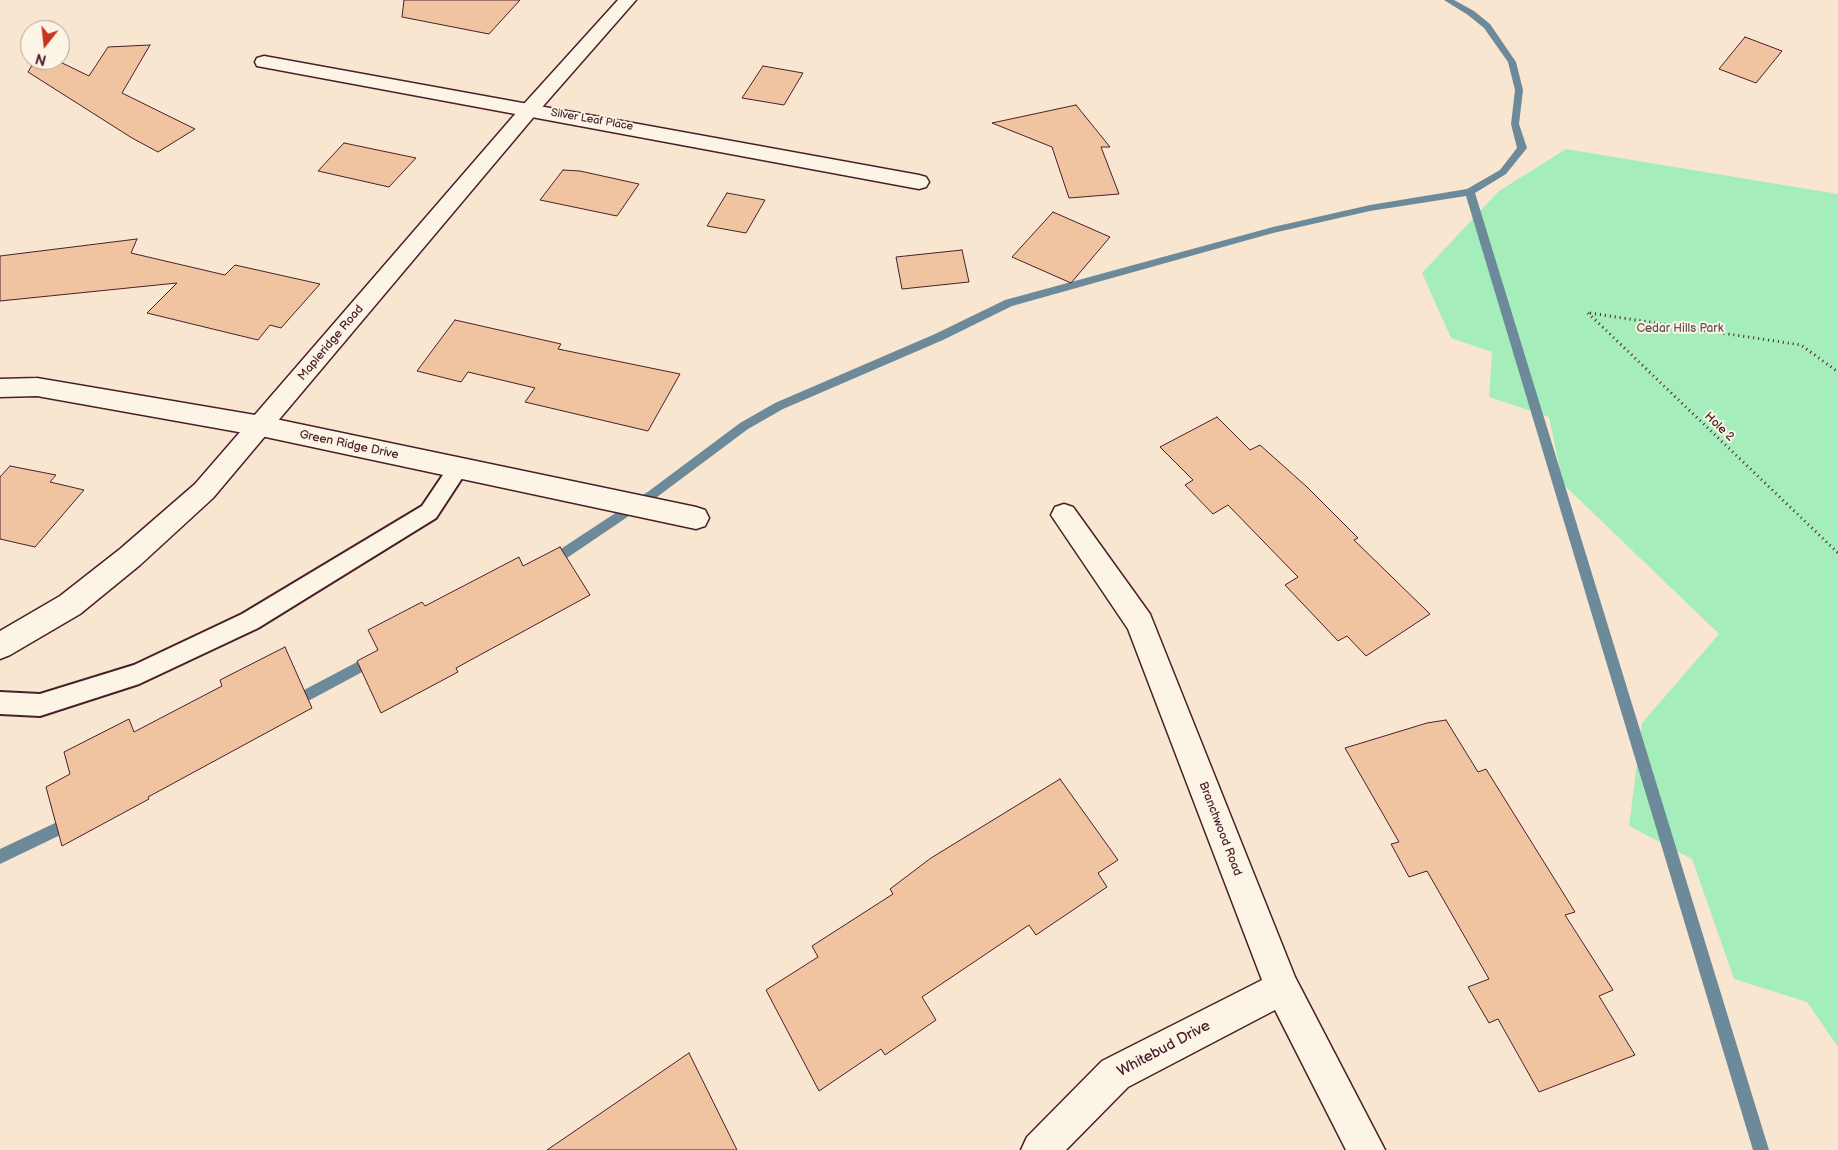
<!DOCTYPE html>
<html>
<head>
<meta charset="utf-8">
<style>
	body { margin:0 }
	#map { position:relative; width:1838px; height:1150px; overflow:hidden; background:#f9e6d1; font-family:"Balsamiq Sans",sans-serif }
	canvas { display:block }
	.north { position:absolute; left:20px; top:20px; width:50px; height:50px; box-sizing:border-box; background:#fcf5e5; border:1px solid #b59f9b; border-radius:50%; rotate:196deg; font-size:14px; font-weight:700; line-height:20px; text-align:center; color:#4a1f2b }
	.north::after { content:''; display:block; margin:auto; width:18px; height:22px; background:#c8321e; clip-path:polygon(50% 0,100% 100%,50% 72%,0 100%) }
</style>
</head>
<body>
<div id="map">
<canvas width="1838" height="1150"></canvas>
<div class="north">N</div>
</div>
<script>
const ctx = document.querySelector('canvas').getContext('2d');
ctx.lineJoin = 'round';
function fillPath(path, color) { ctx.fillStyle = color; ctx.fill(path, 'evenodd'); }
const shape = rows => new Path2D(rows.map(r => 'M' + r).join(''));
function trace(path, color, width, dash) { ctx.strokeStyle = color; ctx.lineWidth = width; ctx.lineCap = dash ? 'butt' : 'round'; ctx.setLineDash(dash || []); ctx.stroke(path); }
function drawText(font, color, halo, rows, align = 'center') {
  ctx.font = font + ' "Balsamiq Sans",sans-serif'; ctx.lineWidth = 4; ctx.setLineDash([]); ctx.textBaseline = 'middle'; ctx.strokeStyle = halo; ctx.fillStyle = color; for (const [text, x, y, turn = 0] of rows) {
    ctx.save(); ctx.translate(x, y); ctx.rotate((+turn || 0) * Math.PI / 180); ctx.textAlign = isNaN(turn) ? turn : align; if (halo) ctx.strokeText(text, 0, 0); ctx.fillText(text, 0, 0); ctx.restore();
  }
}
const green = shape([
	[1566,149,1838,194,1838,1047,1807,1002,1734,979,1692,859,1629,826,1642,723,1719,634,1563,484,1549,417,1489,397,1492,352,1451,338,1422,273,1499,191]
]);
const stream = shape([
	[1444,0,1454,0,1474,11,1490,24,1516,62,1523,90,1519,124,1527,148,1506,174,1475,193,1769,1150,1753,1150,1466,196,1370,211,1273,233,1012,306,943,340,783,409,748,429,657,497,555,566,547,566,545,562,547,558,649,491,740,423,775,403,935,334,1005,300,1273,227,1370,205,1467,189,1500,170,1517,148,1511,124,1515,90,1508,62,1484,28,1468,15,1444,0],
	[374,653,379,655,381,659,379,663,297,707,292,709,287,707,285,703,287,699,374,653],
	[72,815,77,817,79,822,77,827,0,864,0,849,72,815]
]);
const building = shape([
	[404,0,520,0,489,34,402,17,404,0],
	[1745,37,1782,51,1756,83,1719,69,1745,37],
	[150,45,122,93,195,129,158,152,132,138,28,72,35,60,56,60,89,76,108,47,150,45],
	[763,66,803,73,784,105,742,98,763,66],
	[1076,105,1110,147,1101,147,1119,194,1069,198,1052,147,992,123,1076,105],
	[344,143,416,158,389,187,318,171,344,143],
	[563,170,580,171,639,184,617,216,540,200,563,170],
	[727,193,765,200,746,233,707,226,727,193],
	[1053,212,1110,237,1071,283,1012,257,1053,212],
	[137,239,131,253,225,275,235,265,320,284,281,328,270,325,258,340,147,313,177,283,0,301,0,256,137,239],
	[962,250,969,282,902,289,896,257,962,250],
	[455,320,561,344,558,349,680,374,648,431,525,402,535,388,468,372,461,382,417,371,455,320],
	[1217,417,1250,450,1260,445,1307,487,1358,538,1354,540,1430,614,1366,656,1347,636,1338,641,1285,585,1298,577,1228,505,1213,514,1185,485,1193,480,1160,447,1217,417],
	[10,466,56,475,50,482,84,490,35,547,0,539,0,477,10,466],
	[560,547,590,595,456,668,458,672,381,713,357,661,378,650,368,630,422,602,425,606,519,557,523,566,560,547],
	[285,647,312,708,148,797,149,799,62,846,46,787,70,774,64,752,129,719,134,732,222,686,220,680,285,647],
	[1446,720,1478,772,1486,769,1575,912,1565,915,1613,990,1599,996,1635,1055,1539,1092,1498,1019,1489,1023,1468,987,1489,979,1427,871,1409,877,1391,844,1399,842,1345,748,1427,723,1446,720],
	[1060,779,1118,860,1098,873,1107,887,1036,935,1029,925,922,997,936,1020,885,1055,881,1049,819,1091,766,990,818,957,812,946,893,894,890,889,931,858,1060,779],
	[689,1053,737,1150,547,1150,689,1053]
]);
const path = shape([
	[1588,313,1838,553],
	[1590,313,1801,345,1838,372]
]);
const lane = shape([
	[458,461,465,463,468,469,436,518,258,628,139,684,40,716,0,714,0,692,40,694,134,665,242,614,422,506,451,463,458,461]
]);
const street = shape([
	[264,56,919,175,926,177,929,182,926,187,919,189,257,66,255,62,257,58,264,56],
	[37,378,261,416,696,507,705,510,709,518,705,526,696,529,261,436,37,396,0,397,0,379,37,378],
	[1064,504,1073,507,1150,614,1295,977,1385,1150,1346,1150,1275,1010,1128,1087,1066,1150,1021,1150,1027,1137,1102,1061,1262,980,1128,629,1051,515,1055,507,1064,504]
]);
const secondary = shape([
	[618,0,636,0,537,113,213,498,140,565,80,614,10,655,0,659,0,631,60,596,120,549,195,484,523,105,618,0]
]);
const farStreetnames = [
	["Silver Leaf Place",592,120,10]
];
const parkNames = [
	["Cedar Hills Park",1680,329]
];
const streetNames = [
	["Mapleridge Road",331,343,-50],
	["Hole 2",1719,427,44],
	["Green Ridge Drive",349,445,12],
	["Branchwood Road",1220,829,69]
];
const nearStreetnames = [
	["Whitebud Drive",1164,1049,-28]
];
fillPath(green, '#a5eebc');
fillPath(stream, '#6d8a9b');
fillPath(building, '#f1c4a1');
trace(building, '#4a1f2b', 1);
trace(lane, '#4a1f2b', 4);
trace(street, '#4a1f2b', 3);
trace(secondary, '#4a1f2b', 3);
trace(path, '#4a1f2b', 3, [1, 4]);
fillPath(lane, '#fcf5e5');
fillPath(street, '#fcf5e5');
fillPath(secondary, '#fcf5e5');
drawText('11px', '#4a1f2b', '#fcf5e5', farStreetnames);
drawText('12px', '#61534f', '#fcf5e5', parkNames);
drawText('12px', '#4a1f2b', '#fcf5e5', streetNames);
drawText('15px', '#4a1f2b', '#fcf5e5', nearStreetnames);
</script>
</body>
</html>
